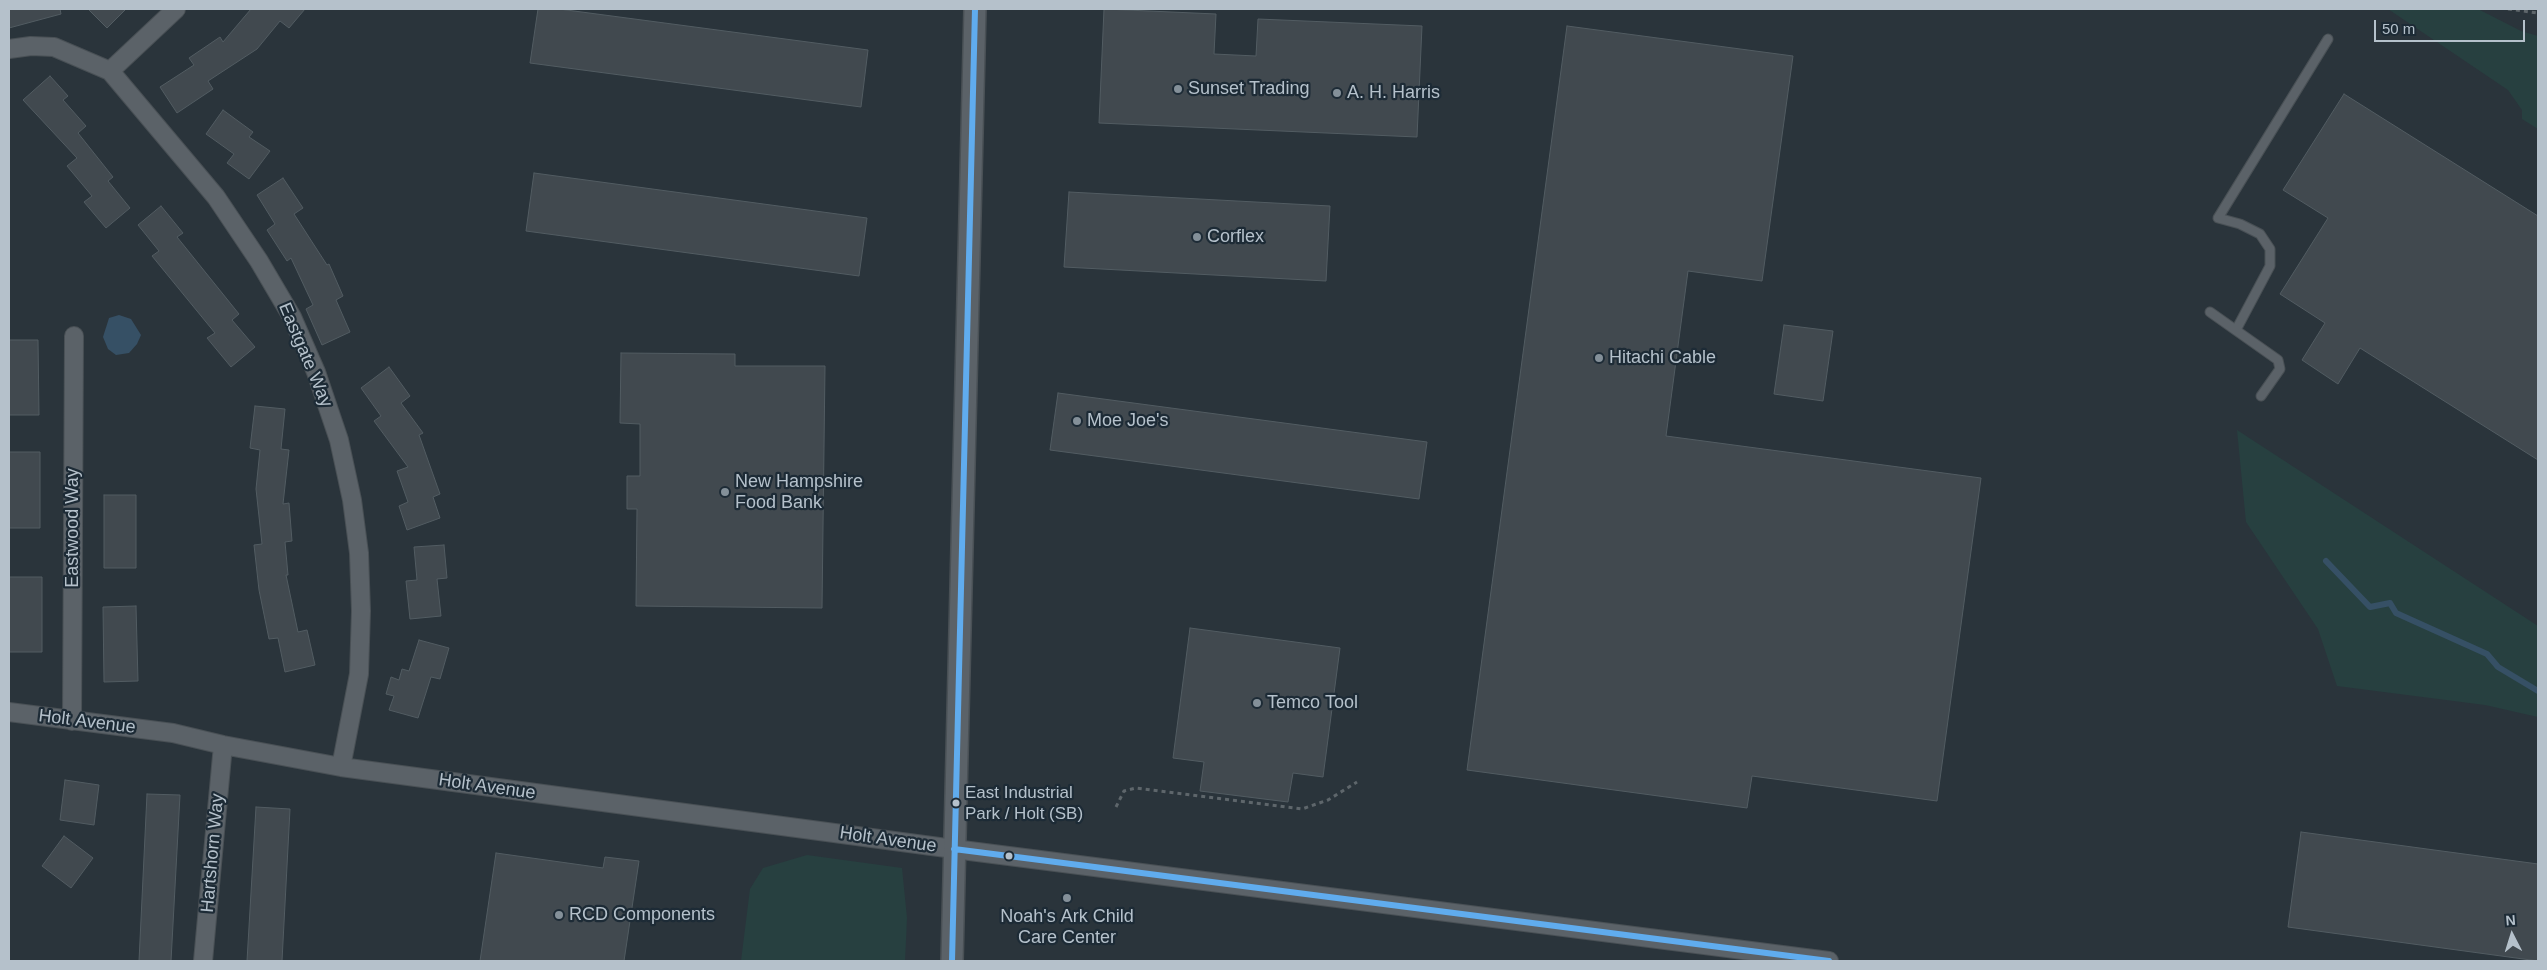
<!DOCTYPE html>
<html>
<head>
<meta charset="utf-8">
<style>
	body { margin:0 }
	#map { position:relative; width:2547px; height:970px; overflow:hidden; background:#2a343b; font-family:Arial,sans-serif }
	canvas { display:block }
	.frame { position:absolute; inset:0; border:10px solid #b5c1cb; pointer-events:none }
	.north { position:absolute; left:2487px; top:910px; width:50px; height:50px; -webkit-text-stroke:4px #1d2b36; paint-order:stroke; rotate:355deg; font-size:14px; font-weight:700; line-height:20px; text-align:center; color:#b5c1cb }
	.north::after { content:''; display:block; margin:auto; width:18px; height:22px; background:#b5c1cb; clip-path:polygon(50% 0,100% 100%,50% 72%,0 100%) }
	.scale { position:absolute; left:2374px; top:20px; width:151px; height:22px; box-sizing:border-box; border:2px solid #b5c1cb; border-top:0; padding-left:6px; font-size:15px; line-height:18px; white-space:nowrap; color:#b5c1cb; -webkit-text-stroke:4px #1d2b36; paint-order:stroke }
</style>
</head>
<body>
<div id="map">
<canvas width="2547" height="970"></canvas>
<div class="frame"></div>
<div class="north">N</div>
<div class="scale">50 m</div>
</div>
<script>
const ctx = document.querySelector('canvas').getContext('2d');
ctx.lineJoin = 'round';
function fillPath(path, color) { ctx.fillStyle = color; ctx.fill(path, 'evenodd'); }
const shape = rows => new Path2D(rows.map(r => 'M' + r).join(''));
function trace(path, color, width, dash) { ctx.strokeStyle = color; ctx.lineWidth = width; ctx.lineCap = dash ? 'butt' : 'round'; ctx.setLineDash(dash || []); ctx.stroke(path); }
function drawText(font, color, halo, rows, align = 'center') {
  ctx.font = font + ' Arial,sans-serif'; ctx.lineWidth = 4.5; ctx.setLineDash([]); ctx.textBaseline = 'middle'; ctx.strokeStyle = halo; ctx.fillStyle = color; for (const [text, x, y, turn = 0] of rows) {
    ctx.save(); ctx.translate(x, y); ctx.rotate((+turn || 0) * Math.PI / 180); ctx.textAlign = isNaN(turn) ? turn : align; if (halo) ctx.strokeText(text, 0, 0); ctx.fillText(text, 0, 0); ctx.restore();
  }
}
const green = shape([
	[2388,9,2478,9,2521,31,2538,36,2538,129,2522,119,2522,110,2508,90],
	[2237,430,2538,626,2538,717,2485,705,2337,686,2318,629,2246,522],
	[807,855,902,868,907,918,905,961,741,961,750,889,763,868]
]);
const water = shape([
	[119,315,131,319,141,335,137,344,129,353,116,355,108,349,103,337,109,318]
]);
const stream = shape([
	[2326,561,2370,607,2390,603,2396,613,2487,654,2498,667,2538,691]
]);
const building = shape([
	[9,9,60,9,61,14,9,28,9,9],
	[88,9,126,9,107,28,88,9],
	[251,9,305,9,289,28,280,21,257,49,208,81,213,89,177,113,160,87,194,65,189,58,220,37,223,42,251,9],
	[538,9,559,9,868,50,861,107,530,63,538,9],
	[1104,9,1216,14,1214,54,1256,56,1258,19,1422,26,1417,137,1099,123,1104,9],
	[1567,26,1793,56,1762,281,1688,271,1666,436,1981,478,1937,801,1752,776,1747,808,1467,770,1567,26],
	[50,76,68,96,63,100,86,126,78,133,113,177,108,181,130,208,106,228,84,202,92,196,67,166,77,158,23,100,50,76],
	[2344,94,2538,216,2538,460,2360,348,2338,384,2302,360,2325,323,2280,294,2328,218,2283,190,2344,94],
	[223,110,253,132,249,137,270,151,249,179,227,163,234,154,206,134,223,110],
	[534,173,867,218,859,276,526,231,534,173],
	[283,178,303,208,294,214,327,265,329,264,343,296,336,300,350,332,322,345,306,309,313,305,291,258,287,261,267,230,275,224,257,195,283,178],
	[1069,192,1330,206,1326,281,1064,267,1069,192],
	[161,206,183,233,177,237,239,314,232,320,255,347,231,367,207,338,215,333,152,256,159,251,138,225,161,206],
	[1784,325,1833,331,1823,401,1774,394,1784,325],
	[9,340,38,340,39,415,9,415,9,340],
	[621,353,735,354,735,366,825,366,822,608,636,606,637,509,627,509,627,476,640,476,640,424,620,423,621,353],
	[389,367,410,396,401,403,423,433,419,435,440,494,433,497,440,518,407,530,399,506,408,502,397,471,408,467,374,421,381,416,361,388,389,367],
	[1058,393,1427,442,1419,499,1050,450,1058,393],
	[255,406,285,409,281,449,289,450,283,504,289,503,292,541,285,542,288,575,286,575,298,632,307,630,315,665,285,672,278,638,269,639,259,590,254,545,262,544,256,489,260,450,250,448,255,406],
	[9,452,40,452,40,528,9,528,9,452],
	[104,495,136,495,136,568,104,568,104,495],
	[444,545,447,578,437,579,441,616,410,619,406,581,417,580,414,547,444,545],
	[9,577,42,577,42,652,9,652,9,577],
	[136,606,138,681,104,682,103,607,136,606],
	[1190,628,1340,648,1323,777,1293,773,1288,802,1200,791,1204,762,1173,758,1190,628],
	[419,640,449,648,440,679,431,677,418,718,389,710,394,696,386,694,391,677,399,680,402,669,409,671,419,640],
	[65,780,99,785,94,825,60,820,65,780],
	[147,794,180,795,171,961,139,961,147,794],
	[256,807,290,809,282,961,247,961,256,807],
	[2301,832,2538,864,2538,961,2288,927,2301,832],
	[64,836,93,858,71,888,42,866,64,836],
	[496,853,603,868,605,857,639,861,624,961,480,961,496,853]
]);
const path = shape([
	[2508,9,2538,13],
	[1116,807,1124,791,1136,788,1302,809,1328,800,1357,782]
]);
const service = shape([
	[2210,312,2278,360,2280,369,2261,396],
	[2236,330,2270,266,2270,249,2260,234,2240,224,2218,218,2328,39]
]);
const minor = shape([
	[9,49,31,46,54,47,110,71,216,197,259,261,292,317,316,372,339,440,352,500,359,553,361,611,359,674,341,767],
	[110,71,176,9],
	[9,712,173,733,223,745,341,767,954,849,1829,961],
	[72,721,74,336],
	[203,961,223,745]
]);
const tertiary = shape([
	[952,961,975,9]
]);
const bus1 = shape([
	[954,849,1829,961],
	[952,961,975,9]
]);
const markers = [
	[1178,89,5,"#849099"],
	[1337,93,5,"#849099"],
	[1197,237,5,"#849099"],
	[1599,358,5,"#849099"],
	[1077,421,5,"#849099"],
	[725,492,5,"#849099"],
	[1257,703,5,"#849099"],
	[956,803,4.5,"#b5c1cb"],
	[1009,856,4.5,"#b5c1cb"],
	[1067,898,5,"#849099"],
	[559,915,5,"#849099"]
];
const busNames = [
	["East Industrial",965,793],
	["Park / Holt (SB)",965,814]
];
const poiNames = [
	["Sunset Trading",1188,89],
	["A. H. Harris",1347,93],
	["Corflex",1207,237],
	["Hitachi Cable",1609,358],
	["Moe Joe's",1087,421],
	["New Hampshire",735,482],
	["Food Bank",735,503],
	["Temco Tool",1267,703],
	["RCD Components",569,915],
	["Noah's Ark Child",1067,917,"center"],
	["Care Center",1067,938,"center"]
];
const streetNames = [
	["Eastgate Way",305,355,67],
	["Eastwood Way",73,528,-90],
	["Holt Avenue",87,722,7],
	["Holt Avenue",487,787,8],
	["Holt Avenue",888,840,8],
	["Hartshorn Way",213,853,-85]
];
fillPath(green, '#274040');
fillPath(water, '#365065');
trace(stream, '#365065', 6);
fillPath(building, '#41494f');
trace(building, '#525c62', 1);
trace(service, '#495055', 11);
trace(minor, '#495055', 20);
trace(tertiary, '#495055', 24);
trace(path, '#5e666b', 3, [4, 4]);
trace(service, '#5b6268', 9);
trace(minor, '#5b6268', 18);
trace(tertiary, '#5b6268', 21);
trace(bus1, '#60acee', 6);
for (const [x, y, r, color] of markers) { const dot = new Path2D(); dot.arc(x, y, r, 0, 2 * Math.PI); ctx.fillStyle = color; ctx.fill(dot); trace(dot, '#1d2b36', 2); }
drawText('17px', '#b5c1cb', '#1d2b36', busNames, 'left');
drawText('18px', '#b5c1cb', '#1d2b36', poiNames, 'left');
drawText('18px', '#b5c1cb', '#1d2b36', streetNames);
</script>
</body>
</html>
